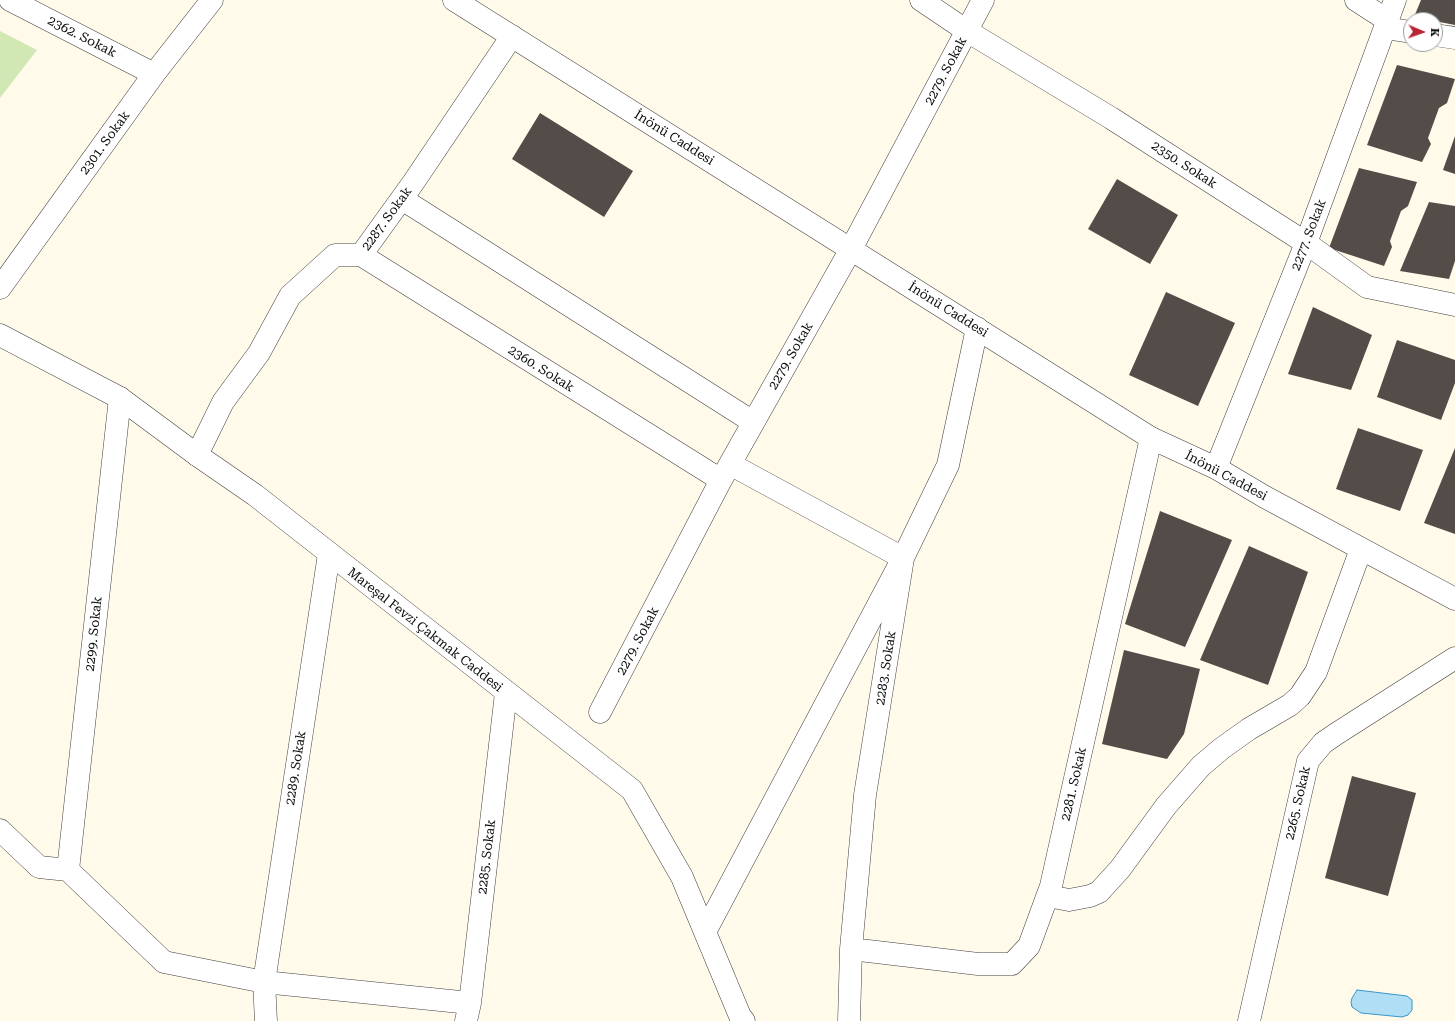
<!DOCTYPE html>
<html>
<head>
<meta charset="utf-8">
<style>
	body { margin:0 }
	#map { position:relative; width:1455px; height:1021px; overflow:hidden; background:#fffaea; font-family:"Roboto Serif",serif }
	canvas { display:block }
	.north { position:absolute; left:1403px; top:12px; width:40px; height:40px; box-sizing:border-box; background:#fff; border:1px solid #9d9d9d; border-radius:50%; rotate:92deg; font-size:11px; font-weight:700; line-height:16px; text-align:center; color:#0b0b0b }
	.north::after { content:''; display:block; margin:auto; width:14px; height:18px; background:#b82632; clip-path:polygon(50% 0,100% 100%,50% 72%,0 100%) }
</style>
</head>
<body>
<div id="map">
<canvas width="1455" height="1021"></canvas>
<div class="north">K</div>
</div>
<script>
const ctx = document.querySelector('canvas').getContext('2d');
ctx.lineJoin = 'round';
function fillPath(path, color) { ctx.fillStyle = color; ctx.fill(path, 'evenodd'); }
const shape = rows => new Path2D(rows.map(r => 'M' + r).join(''));
function trace(path, color, width, dash) { ctx.strokeStyle = color; ctx.lineWidth = width; ctx.lineCap = dash ? 'butt' : 'round'; ctx.setLineDash(dash || []); ctx.stroke(path); }
function drawText(font, color, halo, rows, align = 'center') {
  ctx.font = font + ' "Roboto Serif",serif'; ctx.lineWidth = 4; ctx.setLineDash([]); ctx.textBaseline = 'middle'; ctx.strokeStyle = halo; ctx.fillStyle = color; for (const [text, x, y, turn = 0] of rows) {
    ctx.save(); ctx.translate(x, y); ctx.rotate((+turn || 0) * Math.PI / 180); ctx.textAlign = isNaN(turn) ? turn : align; if (halo) ctx.strokeText(text, 0, 0); ctx.fillText(text, 0, 0); ctx.restore();
  }
}
const green = shape([
	[0,31,37,50,0,98]
]);
const water = shape([
	[1357,990,1407,996,1412,1000,1412,1010,1408,1015,1402,1017,1361,1013,1352,1007,1351,1002,1352,998,1357,990]
]);
const building = shape([
	[1421,0,1455,0,1455,25,1414,17],
	[1397,65,1455,79,1447,103,1439,108,1428,138,1431,144,1422,162,1367,145],
	[540,113,633,171,604,217,512,159],
	[1455,136,1455,174,1443,170],
	[1359,168,1417,182,1408,206,1401,211,1390,241,1392,247,1384,266,1329,248],
	[1117,179,1178,215,1150,264,1088,229],
	[1429,202,1455,206,1455,261,1449,279,1400,271],
	[1166,292,1235,323,1198,406,1129,375],
	[1313,307,1372,335,1351,390,1288,374],
	[1397,340,1455,360,1455,383,1441,420,1377,397],
	[1358,428,1423,450,1400,511,1336,489],
	[1455,448,1455,534,1424,523],
	[1160,511,1232,540,1185,647,1125,624],
	[1249,546,1308,572,1268,685,1200,660],
	[1124,650,1200,669,1184,734,1167,759,1102,744],
	[1352,776,1416,793,1388,896,1325,878]
]);
const minor = shape([
	[10,0,154,74],
	[921,0,967,31,1111,118,1306,243,1367,287,1455,305],
	[1356,0,1387,20],
	[1385,28,1411,32],
	[1435,35,1455,38],
	[402,199,753,422],
	[361,255,721,480],
	[0,288,154,74,212,0],
	[197,455,223,402,259,353,290,296,335,255,361,255,413,183,512,36],
	[1216,468,1306,243,1395,0],
	[600,712,721,480,851,249,983,0],
	[0,830,39,867,68,870,164,962,264,982,470,1003],
	[68,870,120,398],
	[1048,896,1069,900,1090,896,1099,892,1120,869,1166,806,1201,766,1221,749,1249,729,1290,705,1300,696,1316,672,1361,549],
	[706,930,903,558,730,464],
	[851,949,978,964,1012,964,1029,946,1051,886,1151,438],
	[266,1021,264,982,329,554],
	[466,1021,470,1003,506,693],
	[849,1021,851,949,865,795,903,558,948,465,977,328],
	[1249,1021,1308,761,1323,743,1336,734,1455,658]
]);
const tertiary = shape([
	[454,0,1151,438,1216,468,1265,497,1455,599],
	[0,335,120,398,197,455,255,495,632,790,682,877,740,1016,744,1021]
]);
const streetNames = [
	["2362. Sokak",82,37,27],
	["2279. Sokak",946,71,-62],
	["İnönü Caddesi",674,138,32],
	["2301. Sokak",105,143,-54],
	["2350. Sokak",1184,165,33],
	["2287. Sokak",387,219,-54],
	["2277. Sokak",1309,235,-69],
	["İnönü Caddesi",948,310,32],
	["2279. Sokak",791,356,-60],
	["2360. Sokak",541,369,32],
	["İnönü Caddesi",1226,476,28],
	["Mareşal Fevzi Çakmak Caddesi",425,630,38],
	["2299. Sokak",94,634,-84],
	["2279. Sokak",638,641,-62],
	["2283. Sokak",886,668,-81],
	["2289. Sokak",296,768,-81],
	["2281. Sokak",1074,784,-77],
	["2265. Sokak",1298,803,-77],
	["2285. Sokak",487,857,-83]
];
fillPath(green, '#d1e8b5');
fillPath(water, '#afdef5');
trace(water, '#3796cb', 1);
fillPath(building, '#544c48');
trace(minor, '#3e3e3e', 23);
trace(tertiary, '#3e3e3e', 23);
trace(minor, '#fff', 22);
trace(tertiary, '#fff', 22);
drawText('13px', '#0b0b0b', '#fff', streetNames);
</script>
</body>
</html>
